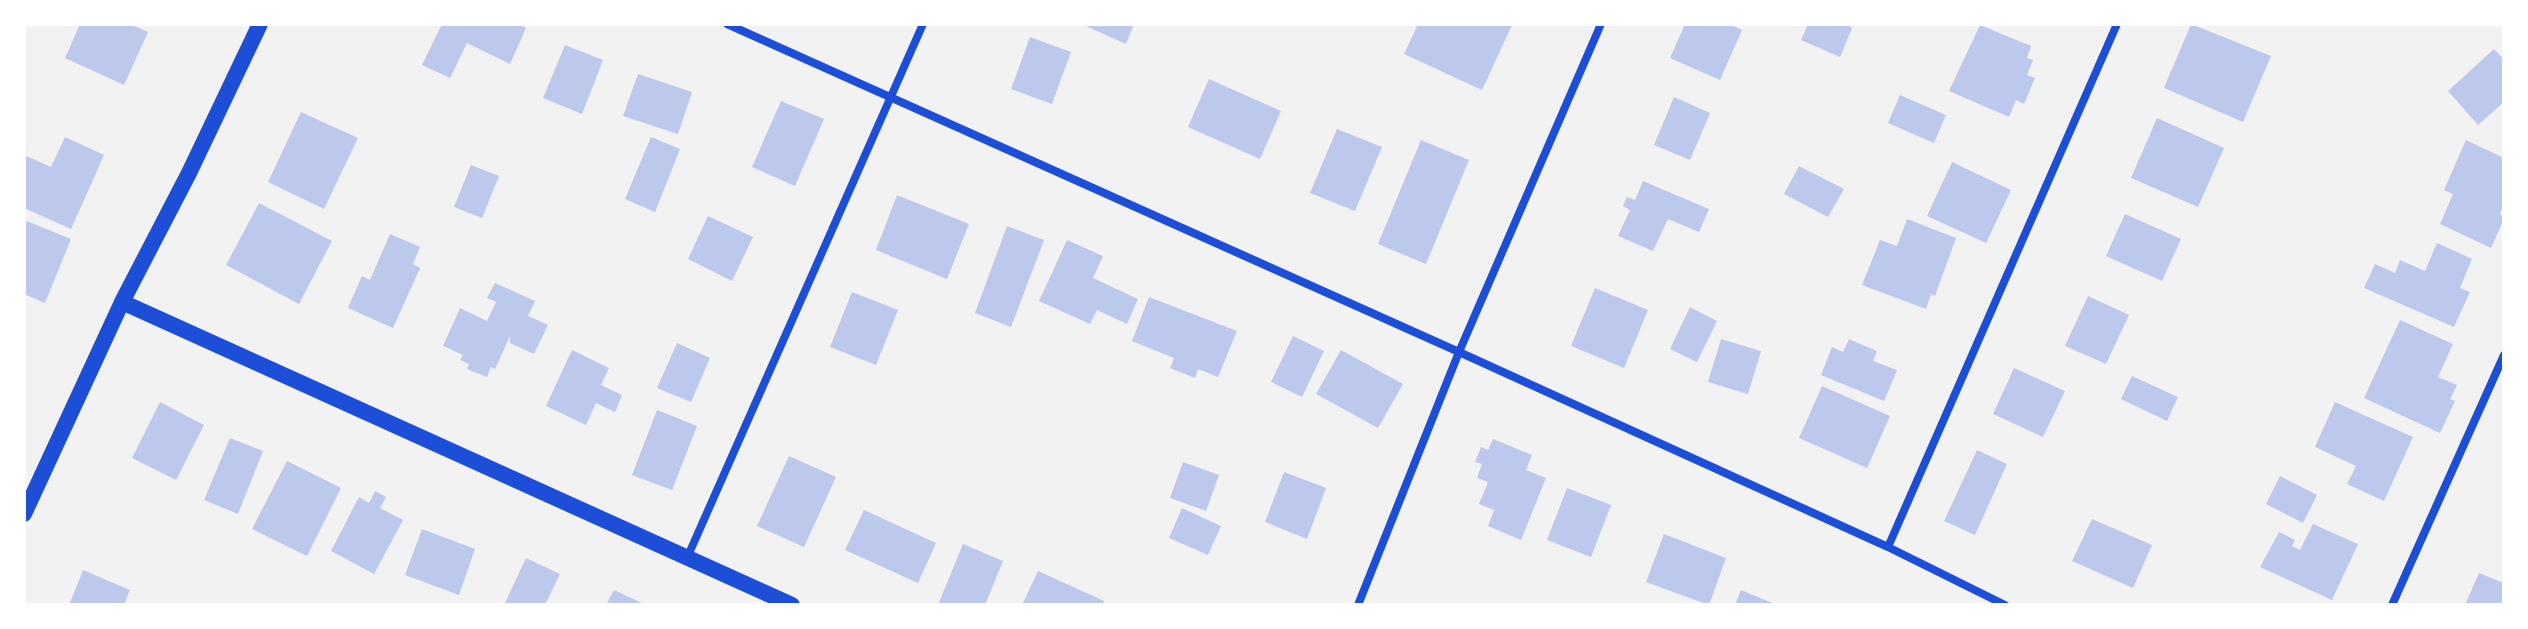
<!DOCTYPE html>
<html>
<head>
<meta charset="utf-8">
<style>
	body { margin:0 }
	#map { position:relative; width:2528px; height:629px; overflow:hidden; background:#f2f2f2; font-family:Ubuntu,sans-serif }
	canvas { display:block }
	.frame { position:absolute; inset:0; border:26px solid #fff; pointer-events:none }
</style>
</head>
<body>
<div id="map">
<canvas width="2528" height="629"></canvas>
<div class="frame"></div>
</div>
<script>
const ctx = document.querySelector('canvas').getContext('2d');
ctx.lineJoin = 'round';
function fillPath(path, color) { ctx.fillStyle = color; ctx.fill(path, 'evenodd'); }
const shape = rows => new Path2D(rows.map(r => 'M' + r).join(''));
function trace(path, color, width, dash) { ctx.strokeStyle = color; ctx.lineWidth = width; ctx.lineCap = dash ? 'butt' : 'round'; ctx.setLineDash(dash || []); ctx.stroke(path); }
const building = shape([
	[80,24,130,24,148,32,124,85,65,58],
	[442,24,519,24,526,28,510,64,467,43,450,78,422,65],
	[1081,24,1134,24,1126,44],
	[1418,24,1508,24,1512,25,1482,90,1404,54],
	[1685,24,1729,24,1742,30,1720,80,1670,58],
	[1808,24,1847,24,1852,28,1840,57,1801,40],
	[2191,24,2271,56,2243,122,2164,88],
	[1980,25,2031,46,2027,58,2033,60,2027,75,2035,78,2024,104,2016,100,2009,117,1949,91],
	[1030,37,1071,52,1052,104,1011,89],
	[565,45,603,60,582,114,543,98],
	[2494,49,2504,60,2504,102,2478,125,2448,91],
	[638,74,692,92,678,134,623,116],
	[1209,79,1281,111,1260,159,1188,127],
	[1900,95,1946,115,1934,143,1888,123],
	[1674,97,1710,113,1690,160,1654,145],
	[781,101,824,119,795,186,752,167],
	[301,112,358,138,324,209,268,182],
	[2157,118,2224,148,2198,207,2131,178],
	[1337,129,1382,147,1355,211,1310,193],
	[65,137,104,155,71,229,24,208,24,155,51,167],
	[651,137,680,149,655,212,625,199],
	[1421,140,1469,160,1426,264,1378,244],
	[2466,140,2504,158,2504,205,2500,213,2504,219,2491,248,2440,224,2453,194,2444,190],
	[1952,162,2011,190,1986,243,1927,216],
	[471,165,499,176,482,218,454,207],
	[1799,166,1844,189,1828,217,1784,194],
	[1643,181,1709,209,1699,232,1668,219,1653,251,1618,236,1630,210,1623,206,1627,197,1635,200],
	[897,195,969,224,947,279,876,250],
	[259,203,332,241,299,304,226,265],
	[2125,214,2181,239,2162,281,2106,256],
	[708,216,753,237,732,281,688,259],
	[1907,219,1956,238,1935,296,1931,294,1926,309,1862,285,1880,240,1897,246],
	[24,220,71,239,45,303,24,294],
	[1007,226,1044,240,1011,327,975,313],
	[390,234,420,247,413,264,420,268,393,328,348,308,362,276,370,280],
	[1067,240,1103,256,1093,278,1138,299,1127,324,1097,310,1090,324,1039,301],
	[2437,243,2472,259,2460,288,2470,292,2454,327,2364,288,2375,264,2395,273,2400,260,2425,271],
	[495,283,535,301,528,316,548,325,534,354,510,343,510,336,495,369,491,367,487,377,467,369,469,364,460,360,463,355,443,346,460,308,487,321,496,302,487,298],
	[1595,288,1648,310,1624,368,1571,346],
	[852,292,898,310,876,365,830,347],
	[2088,296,2129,315,2106,364,2065,346],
	[1149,297,1237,331,1218,377,1198,369,1195,378,1170,368,1174,358,1132,341],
	[1690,307,1717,321,1697,362,1670,349],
	[2400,320,2453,344,2438,377,2457,385,2450,399,2455,401,2440,433,2364,398],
	[1293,336,1324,351,1302,397,1271,382],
	[1721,339,1761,351,1748,394,1708,382],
	[1849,339,1877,351,1873,361,1897,370,1884,401,1821,375,1832,347,1843,352],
	[677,343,710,358,691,402,657,388],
	[572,350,609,368,601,385,622,395,615,412,596,403,586,425,546,406],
	[1341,350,1403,384,1378,428,1316,394],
	[2014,368,2065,391,2043,437,1993,414],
	[2132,376,2178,397,2167,421,2121,399],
	[1822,386,1890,416,1867,468,1799,438],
	[160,402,204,425,176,480,132,458],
	[2335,402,2413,437,2384,501,2347,484,2356,466,2315,447],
	[657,410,697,426,672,490,632,475],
	[230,438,263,451,238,514,204,500],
	[1493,439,1532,455,1526,470,1546,478,1521,540,1488,526,1494,510,1479,504,1488,482,1477,478,1482,464,1475,462,1481,447,1488,450],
	[1977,450,2007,464,1975,535,1944,521],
	[789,456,836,477,804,547,757,526],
	[287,461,341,488,307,556,252,529],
	[1183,462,1219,475,1206,511,1170,498],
	[1284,472,1326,488,1307,539,1265,522],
	[2280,476,2317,495,2303,523,2266,504],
	[1567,488,1611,505,1591,557,1547,540],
	[375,491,386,497,380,508,403,520,374,574,331,551,359,497,369,503],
	[1182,508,1221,526,1208,555,1169,538],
	[864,510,936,543,918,583,845,550],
	[2092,519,2152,545,2133,588,2072,561],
	[2313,524,2358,544,2332,600,2260,567,2279,532,2295,540,2292,546,2300,550],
	[422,529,475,549,459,595,405,575],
	[1664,534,1726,558,1709,605,1646,582],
	[963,544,1003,561,985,605,938,605],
	[526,558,560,574,545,605,504,605],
	[83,570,130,590,124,605,69,605],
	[1038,571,1104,601,1102,605,1022,605],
	[2479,573,2504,583,2504,605,2465,605],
	[614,590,646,605,606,605],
	[1741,590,1777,605,1735,605]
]);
const minor = shape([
	[727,24,1459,352,1888,547,2005,605],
	[1888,547,2117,24],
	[687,558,923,24],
	[1358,605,1459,352,1601,24],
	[2392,605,2504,355]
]);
const secondary = shape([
	[122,302,792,605],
	[24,514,122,302,189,173,260,24]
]);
fillPath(building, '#bdc9ec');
trace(minor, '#1d4ed8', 8);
trace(secondary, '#1d4ed8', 16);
</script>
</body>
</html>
